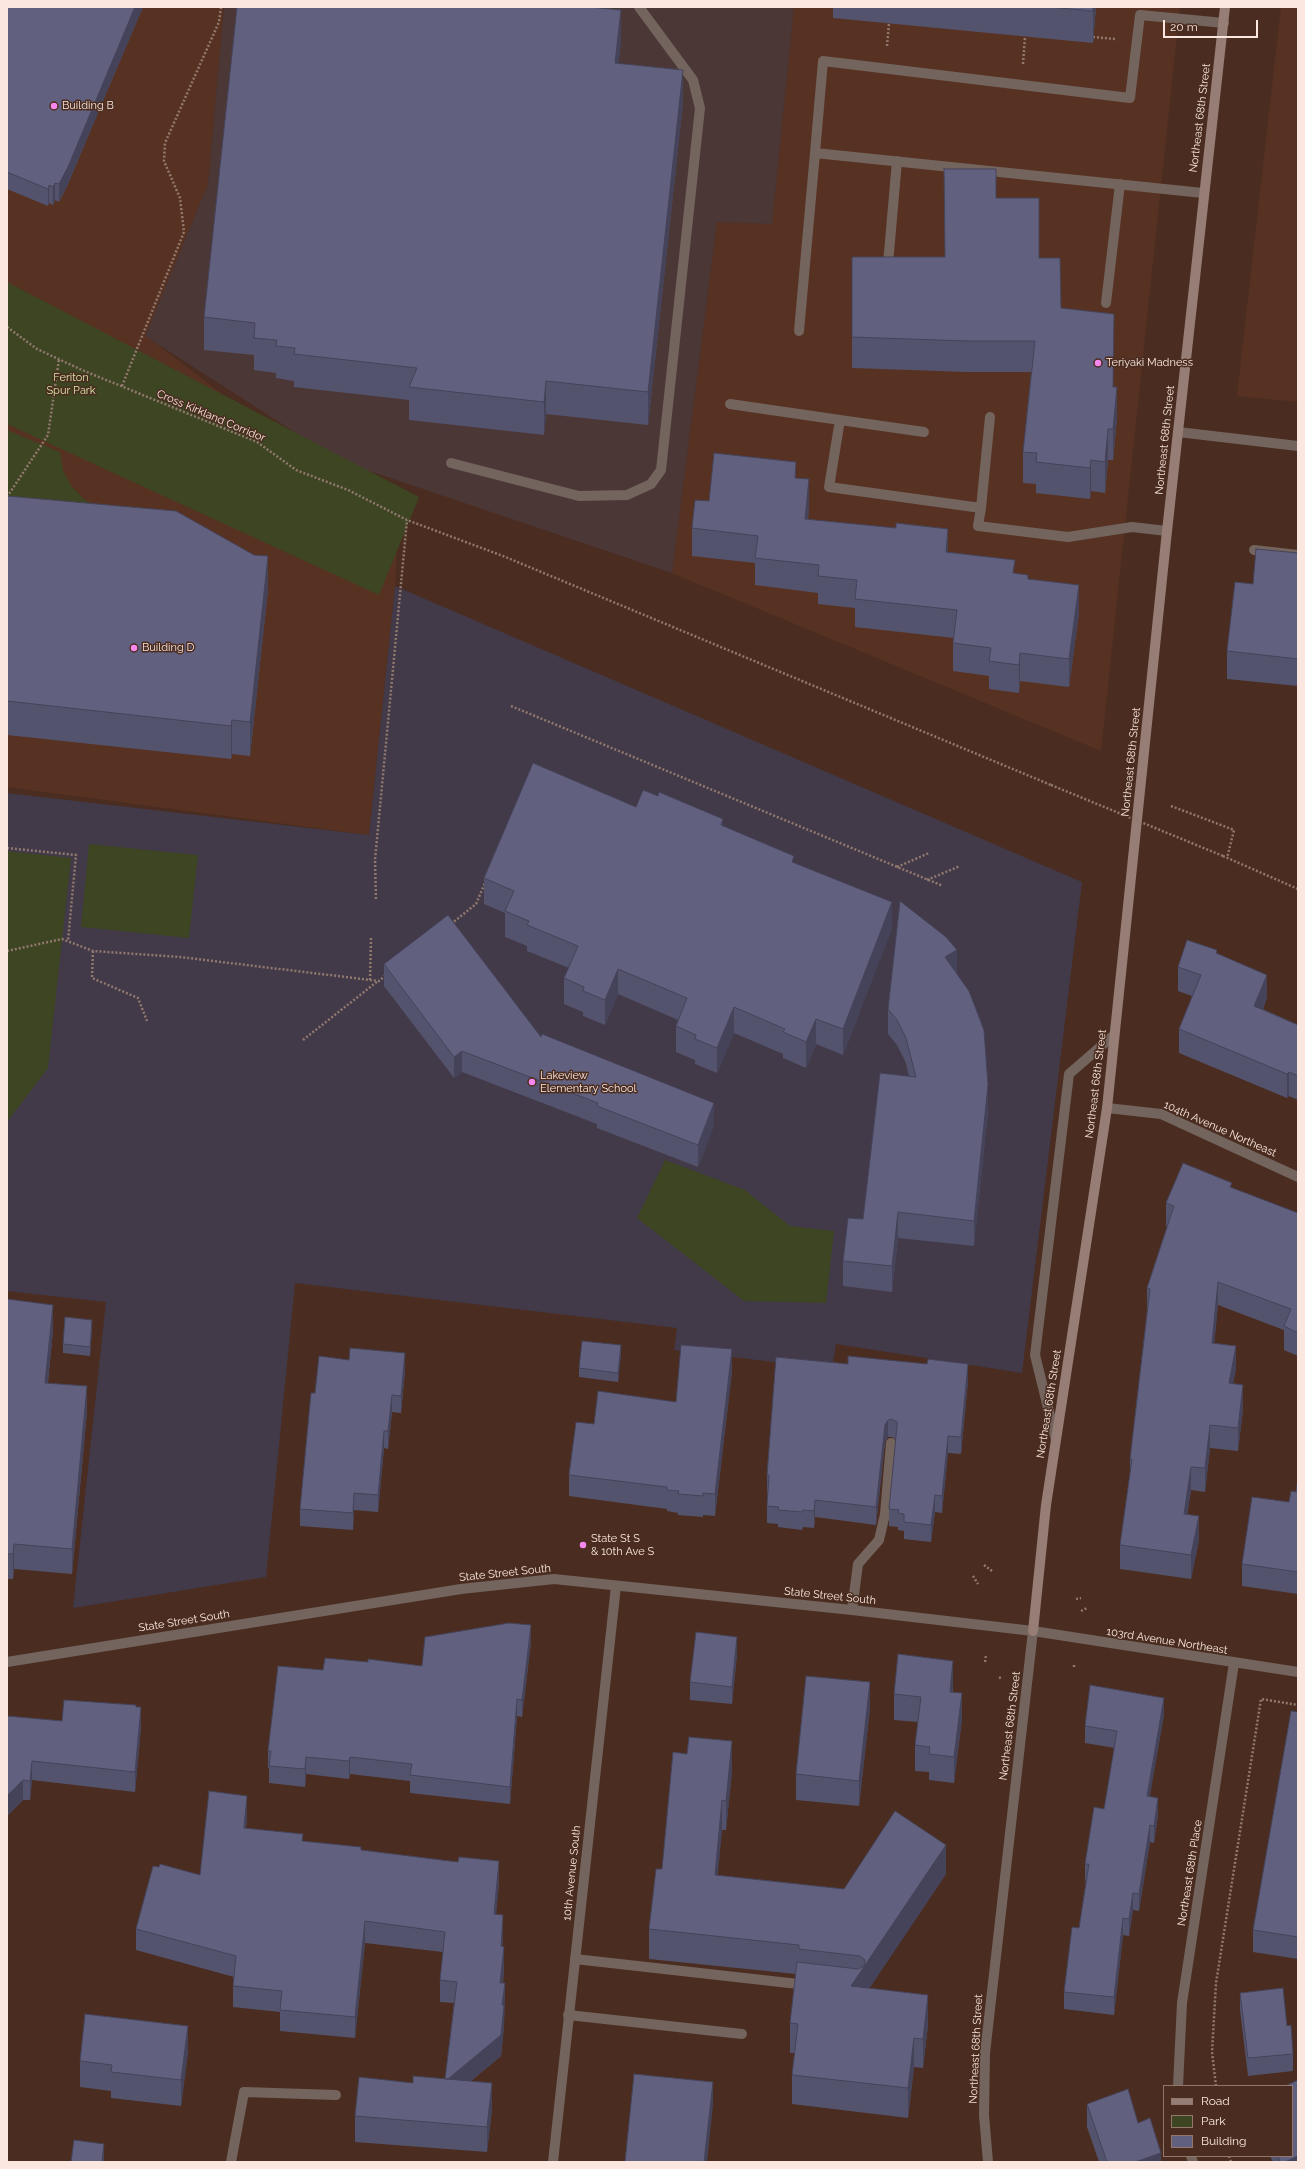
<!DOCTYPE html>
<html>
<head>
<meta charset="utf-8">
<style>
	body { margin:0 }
	#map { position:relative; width:1305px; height:2169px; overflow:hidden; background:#4a2d20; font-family:Raleway,sans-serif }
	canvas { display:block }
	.frame { position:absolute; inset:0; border:8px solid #fbe7df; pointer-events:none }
	.legend { position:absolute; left:1163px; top:2085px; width:130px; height:72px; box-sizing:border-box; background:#4a2d20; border:1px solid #91776c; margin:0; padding:5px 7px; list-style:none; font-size:12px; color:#fbe7df }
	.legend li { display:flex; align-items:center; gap:8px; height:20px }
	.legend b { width:20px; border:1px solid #91776c }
	.scale { position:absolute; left:1163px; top:20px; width:95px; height:18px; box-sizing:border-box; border:2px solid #fbe7df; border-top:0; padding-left:5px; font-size:12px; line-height:14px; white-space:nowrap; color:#fbe7df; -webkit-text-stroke:3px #4a2d20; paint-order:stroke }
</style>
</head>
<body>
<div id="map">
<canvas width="1305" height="2169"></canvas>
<div class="frame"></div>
<ul class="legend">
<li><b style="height:5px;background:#967d75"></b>Road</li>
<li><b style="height:11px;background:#3d4523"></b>Park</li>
<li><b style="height:11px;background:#62607f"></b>Building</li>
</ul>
<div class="scale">20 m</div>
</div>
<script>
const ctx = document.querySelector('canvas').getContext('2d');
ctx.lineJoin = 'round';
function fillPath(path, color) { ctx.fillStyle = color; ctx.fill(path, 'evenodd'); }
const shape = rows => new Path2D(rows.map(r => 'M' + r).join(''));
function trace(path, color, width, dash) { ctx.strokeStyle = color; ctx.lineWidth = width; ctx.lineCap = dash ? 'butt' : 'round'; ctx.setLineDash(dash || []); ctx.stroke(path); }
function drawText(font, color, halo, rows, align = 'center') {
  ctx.font = font + ' Raleway,sans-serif'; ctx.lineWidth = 3; ctx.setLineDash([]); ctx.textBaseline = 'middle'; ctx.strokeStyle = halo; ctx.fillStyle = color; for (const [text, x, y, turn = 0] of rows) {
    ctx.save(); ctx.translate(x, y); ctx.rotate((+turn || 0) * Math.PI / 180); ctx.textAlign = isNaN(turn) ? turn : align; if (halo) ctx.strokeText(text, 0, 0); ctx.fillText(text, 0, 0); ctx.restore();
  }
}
const built = shape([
	[7,7,224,7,208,184,146,336,398,528,395,586,369,835,7,787],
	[794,7,1180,7,1101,751,672,573,717,222,772,224],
	[1281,7,1298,7,1298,402,1237,396]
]);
const industrial = shape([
	[224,7,794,7,772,224,717,222,672,573,340,461,145,336,208,184]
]);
const education = shape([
	[395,586,1082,882,1022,1373,836,1344,832,1369,674,1350,677,1328,295,1283,266,1577,73,1608,106,1302,7,1291,7,793,369,835]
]);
const green = shape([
	[7,282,419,497,379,595,7,424],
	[7,428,9,431,60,452,63,471,72,487,85,500,101,509,7,517],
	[89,844,198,855,189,938,81,927],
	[7,851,71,858,48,1068,7,1122],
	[665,1160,745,1190,790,1226,834,1231,826,1303,744,1301,637,1218]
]);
const path = shape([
	[1093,37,1115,39],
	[887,46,889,23],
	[1023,64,1025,37],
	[7,327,37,349,82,370,257,442,296,470,348,490,407,520,503,556,1051,785],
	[122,386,184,232,180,198,164,161,165,143,219,22,221,7],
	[7,497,48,435,59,359],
	[511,706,943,886],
	[1171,806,1234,830,1227,858],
	[7,848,76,855,68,941],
	[1223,856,1298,889],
	[897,867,929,853],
	[927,880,960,866],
	[376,899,375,860,407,520],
	[451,924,476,904,485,883],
	[7,951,62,939,93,951,180,957,379,981,387,974],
	[93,951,92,978,138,998,147,1021],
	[370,980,371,938],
	[303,1040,378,981],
	[984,1565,992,1571],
	[973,1576,978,1584],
	[1076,1599,1081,1598],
	[1081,1611,1087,1608],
	[985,1662,986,1655],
	[1074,1665,1074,1669],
	[999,1678,1002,1677],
	[1216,2086,1212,2052,1216,1983,1261,1699,1298,1705],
	[1229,2156,1231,2162]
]);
const service = shape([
	[815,153,823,61,1130,98,1140,15,1224,23],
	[888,264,897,161],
	[1106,303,1120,184],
	[799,331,815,153,1203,193],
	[730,404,840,420,829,487,981,508,978,526,1068,537,1132,527,1167,531],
	[840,420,924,432],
	[451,463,579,496,627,495,651,484,661,470,700,108,693,80,639,7],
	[981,508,990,417],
	[1254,550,1298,555],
	[1056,1440,1035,1355,1069,1074,1114,1035],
	[852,1610,858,1564,879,1540,885,1514,891,1443],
	[575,1959,807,1985],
	[568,2015,742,2034],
	[231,2162,244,2092,336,2095]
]);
const minor = shape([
	[1178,432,1298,446],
	[1107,1108,1161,1114,1298,1177],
	[1033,1631,1298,1672],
	[1178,2086,1182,2003,1234,1663],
	[1191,2156,1193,2162],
	[553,2162,616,1586]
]);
const tertiary = shape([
	[7,1662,461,1589,554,1579,852,1610,1033,1631,985,2053,984,2115,988,2162]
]);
const secondary = shape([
	[1033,1631,1046,1505,1107,1108,1167,531,1225,7]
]);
const pathBridge = shape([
	[1051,785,1223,856]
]);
const wall = shape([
	[7,7,143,7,108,89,68,184,59,202,55,200,53,205,49,203,48,206,7,189],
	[833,7,1096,7,1093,43,833,18],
	[621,43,618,63,683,103,648,425,546,414,544,435,409,420,409,400,294,387,294,381,276,378,276,373,254,370,254,355,204,350,204,317],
	[996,198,1039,258,1061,308,1113,387,1117,418,1113,460,1108,460,1105,493,1091,491,1090,499,1036,493,1036,484,1023,483,1023,452,1031,372,967,372,852,368,852,257,944,257],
	[796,478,809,507,808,519,948,552,1015,573,1028,579,1079,613,1069,687,1020,681,1019,693,989,689,989,676,953,671,953,643,954,638,855,627,855,608,818,604,818,593,755,585,755,563,692,556,692,528,709,501],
	[7,496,268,590,250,756,232,754,231,759,7,735],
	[1298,553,1298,686,1227,679,1227,651,1253,584],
	[636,807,723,826,794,863,892,928,843,1055,816,1044,806,1068,783,1058,783,1054,734,1033,717,1073,695,1064,695,1060,676,1052,676,1026,678,1020,618,994,605,1025,583,1016,583,1012,564,1004,564,978,569,968,527,951,527,946,505,937,505,913,484,904,484,878],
	[1217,953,1267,998,1263,1009,1298,1025,1298,1100,1289,1096,1287,1098,1179,1053,1179,1029,1192,996,1178,991,1178,967],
	[384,964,541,1037,714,1125,698,1167,597,1128,597,1124,462,1072,454,1078,384,986],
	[957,974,988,1111,974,1246,898,1238,892,1292,843,1286,843,1261,863,1219,909,1077,906,1063,897,1045,888,1034,888,1009],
	[1232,1188,1298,1213,1298,1356,1284,1350,1284,1330,1218,1305,1214,1343,1236,1369,1233,1383,1243,1409,1238,1451,1210,1448,1205,1492,1191,1490,1187,1515,1199,1540,1191,1579,1120,1569,1120,1545,1130,1473,1130,1459,1147,1311,1147,1288,1167,1227,1166,1226,1166,1203],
	[7,1299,53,1330,48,1383,87,1412,72,1574,14,1569,13,1579,7,1579],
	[92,1329,90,1356,63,1353,63,1344],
	[621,1354,618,1382,579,1377,579,1368],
	[405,1371,401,1413,392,1412,388,1449,384,1448,378,1512,354,1510,353,1530,300,1526,300,1509,315,1393],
	[732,1371,715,1516,703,1515,703,1517,678,1515,678,1513,667,1511,667,1509,569,1496,569,1475,594,1424,676,1402],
	[968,1381,961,1454,948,1453,942,1513,935,1512,931,1542,904,1539,904,1531,898,1530,898,1527,889,1526,889,1509,896,1440,892,1437,888,1437,885,1442,876,1525,815,1517,814,1528,803,1527,802,1530,778,1527,778,1524,767,1523,767,1506,768,1492,767,1492,767,1475],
	[1298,1479,1298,1594,1242,1586,1242,1564,1289,1502,1296,1492],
	[531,1642,522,1717,517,1716,510,1804,410,1793,410,1781,350,1774,349,1779,306,1774,305,1787,269,1783,269,1768,268,1768,268,1751,323,1670,368,1662,422,1666],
	[737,1654,732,1704,690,1700,690,1682],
	[953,1686,953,1692,962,1719,954,1783,929,1780,929,1772,915,1771,915,1745,918,1722,894,1720,894,1694],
	[136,1707,141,1727,135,1792,32,1780,30,1800,23,1800,7,1816,7,1716,62,1721],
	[870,1708,859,1806,796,1800,796,1774],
	[1298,1712,1298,1959,1253,1952,1253,1930],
	[1164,1715,1149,1797,1158,1815,1154,1843,1150,1842,1139,1911,1133,1910,1129,1936,1123,1935,1114,2015,1064,2009,1064,1992,1079,1928,1086,1881,1085,1881,1085,1864,1104,1809,1115,1748,1085,1743,1085,1726],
	[687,1754,732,1771,726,1830,722,1830,717,1875,844,1889,946,1874,869,1988,928,2025,923,2068,914,2067,908,2118,792,2104,792,2075,795,2053,790,2053,790,2023,796,1974,649,1959,649,1929],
	[247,1817,246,1828,303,1841,361,1850,499,1882,496,1914,503,1936,502,1947,504,1968,503,1983,505,1983,504,2026,501,2056,471,2081,492,2109,487,2152,355,2142,355,2116,413,2083,445,2079,454,2003,440,2002,440,1980,443,1952,365,1943,355,2038,280,2031,280,2012,233,2007,233,1986,234,1977,136,1950,136,1929,159,1867,200,1875],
	[1240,1993,1287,2026,1293,2054,1293,2071,1248,2076,1240,2010],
	[188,2052,181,2106,111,2098,111,2091,80,2087,80,2061],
	[1087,2104,1138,2123,1161,2162,1099,2162,1087,2127],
	[1270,2156,1292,2156,1298,2162,1273,2162]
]);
const shadedWall = shape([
	[135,7,143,7,108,89,68,184,59,202,59,184],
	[1093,7,1096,7,1093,43],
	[621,10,621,43,615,96,615,63],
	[683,70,683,103,648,425,648,392],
	[55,183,55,200,53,205,53,187],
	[49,185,49,203,48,206,48,189],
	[546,381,546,414,544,435,544,402],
	[1117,387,1117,418,1113,460,1113,429],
	[1108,429,1108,460,1105,493,1105,462],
	[1091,460,1091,491,1090,499,1090,468],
	[796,462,796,490,795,478],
	[809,479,809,507,805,547,805,519],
	[948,529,948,557,946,552],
	[268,556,268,590,250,756,250,722],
	[1079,585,1079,613,1069,687,1069,659],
	[1020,653,1020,681,1019,693,1019,665],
	[232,720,232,754,231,759,231,726],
	[723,819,723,845,721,825],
	[892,902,892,928,843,1055,843,1029],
	[957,950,957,975,945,957],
	[618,969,618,994,605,1025,605,1000],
	[1267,975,1267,998,1254,1030,1254,1006],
	[734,1007,734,1033,717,1073,717,1048],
	[816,1019,816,1044,806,1068,806,1042],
	[462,1051,462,1072,454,1078,454,1057],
	[1289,1072,1289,1096,1287,1098,1287,1074],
	[988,1085,988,1111,974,1246,974,1221],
	[714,1103,714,1125,698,1167,698,1145],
	[898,1212,898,1238,892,1292,892,1266],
	[1218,1282,1218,1305,1212,1367,1212,1343],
	[53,1305,53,1330,45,1408,45,1383],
	[92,1320,92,1329,90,1356,90,1347],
	[621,1345,621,1354,618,1382,618,1373],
	[1236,1346,1236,1369,1229,1406,1229,1383],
	[732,1349,732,1371,715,1516,715,1494],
	[405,1353,405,1371,401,1413,401,1396],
	[968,1364,968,1381,961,1454,961,1437],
	[1243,1385,1243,1409,1238,1451,1238,1428],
	[87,1386,87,1412,72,1574,72,1549],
	[392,1395,392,1412,388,1449,388,1431],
	[888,1420,888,1437,885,1442,876,1525,876,1507,885,1425],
	[1210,1425,1210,1448,1205,1492,1205,1468],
	[384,1431,384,1448,378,1512,378,1495],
	[948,1436,948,1453,942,1513,942,1496],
	[1191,1467,1191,1490,1184,1538,1184,1514],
	[354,1493,354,1510,353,1530,353,1513],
	[935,1495,935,1512,931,1542,931,1525],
	[815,1500,815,1517,814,1528,814,1511],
	[1199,1516,1199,1540,1191,1579,1191,1555],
	[14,1544,14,1569,13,1579,13,1554],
	[531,1625,531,1642,522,1717,522,1700],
	[737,1637,737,1654,732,1704,732,1687],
	[953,1661,953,1686,950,1717,950,1692],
	[870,1682,870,1708,859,1806,859,1781],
	[962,1693,962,1719,954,1783,954,1757],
	[1164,1698,1164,1715,1147,1813,1147,1796],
	[517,1699,517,1716,510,1804,510,1787],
	[141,1707,141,1727,135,1792,135,1772],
	[732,1741,732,1771,726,1830,726,1801],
	[306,1757,306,1774,305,1787,305,1769],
	[350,1757,350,1774,349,1779,349,1761],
	[32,1761,32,1780,30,1800,30,1781],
	[23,1780,23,1800,7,1816,7,1796],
	[247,1796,247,1817,244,1849,244,1828],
	[1158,1798,1158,1815,1154,1843,1154,1826],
	[722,1800,722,1830,715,1905,715,1875],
	[1150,1825,1150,1842,1139,1911,1139,1894],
	[946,1845,946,1874,851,2016,851,1986],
	[499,1861,499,1882,494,1935,494,1914],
	[1133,1893,1133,1910,1129,1936,1129,1919],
	[503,1915,503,1936,501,1968,501,1946],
	[1123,1918,1123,1935,1114,2015,1114,1997],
	[365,1921,365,1943,355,2038,355,2017],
	[504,1947,504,1968,500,2004,500,1983],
	[505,1983,504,2026,501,2056,445,2102,445,2081,502,2005],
	[928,1995,928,2025,923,2068,923,2039],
	[188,2026,188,2052,181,2106,181,2080],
	[914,2038,914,2067,908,2118,908,2088],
	[713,2082,713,2105,707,2162,704,2162],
	[492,2083,492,2109,487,2152,487,2127],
	[104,2144,104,2162,102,2162],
	[1161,2153,1161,2162,1135,2162],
	[1298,2156,1298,2162,1285,2162]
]);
const building = shape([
	[7,7,135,7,68,167,59,184,55,183,53,187,49,185,48,189,7,172,7,7],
	[237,7,589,7,621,10,615,63,683,70,648,392,546,381,544,402,409,387,417,368,294,354,295,348,276,346,277,340,254,338,255,323,204,317,237,7],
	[1049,7,1093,7,1093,11,1049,7],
	[944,169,996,169,996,198,1039,198,1039,258,1060,258,1061,308,1114,314,1113,387,1117,387,1113,429,1108,429,1105,462,1091,460,1090,468,1036,462,1037,453,1023,452,1035,341,967,341,852,337,852,257,945,257,944,169],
	[714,453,796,462,795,478,809,479,805,519,896,528,896,523,948,529,946,552,1015,560,1013,573,1028,575,1028,579,1079,585,1069,659,1020,653,1019,665,989,661,991,648,953,643,957,610,855,599,857,580,818,576,819,565,755,558,758,536,692,528,695,500,709,501,714,453],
	[7,496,176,511,254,555,268,556,250,722,232,720,231,726,7,701,7,496],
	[1256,549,1298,553,1298,659,1227,651,1235,582,1253,584,1256,549],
	[533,763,636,807,643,790,658,796,659,792,723,819,721,825,794,856,792,862,892,902,843,1029,816,1019,806,1042,783,1032,785,1029,734,1007,717,1048,695,1039,696,1035,676,1026,687,998,618,969,605,1000,583,991,584,987,564,978,578,946,527,925,529,921,505,911,514,891,484,878,533,763],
	[900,901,946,937,957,950,945,957,969,991,984,1030,988,1085,974,1221,898,1212,892,1266,843,1261,848,1218,863,1219,880,1073,916,1077,906,1038,897,1020,888,1009,900,901],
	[448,915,541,1037,542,1034,714,1103,698,1145,597,1106,598,1103,462,1051,454,1057,384,964,448,915],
	[1187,940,1217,950,1216,953,1267,975,1254,1006,1298,1025,1298,1076,1289,1072,1287,1074,1179,1029,1201,975,1178,967,1187,940],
	[1183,1163,1232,1183,1230,1187,1298,1213,1298,1333,1284,1326,1291,1309,1218,1282,1212,1343,1236,1346,1229,1383,1243,1385,1238,1428,1210,1425,1205,1468,1191,1467,1184,1514,1199,1516,1191,1555,1120,1545,1132,1459,1130,1459,1150,1289,1147,1288,1174,1206,1166,1203,1183,1163],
	[7,1299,53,1305,45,1383,87,1386,72,1549,14,1544,13,1554,7,1554,7,1299],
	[65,1317,92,1320,90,1347,63,1344,65,1317],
	[582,1341,621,1345,618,1373,579,1368,582,1341],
	[681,1345,732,1349,715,1494,703,1493,703,1496,678,1494,679,1491,667,1490,667,1487,569,1475,576,1422,594,1424,598,1391,676,1402,681,1345],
	[350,1348,405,1353,401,1396,392,1395,388,1431,384,1431,378,1495,354,1493,353,1513,300,1509,311,1393,315,1393,319,1356,349,1360,350,1348],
	[848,1356,927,1364,928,1359,968,1364,961,1437,948,1436,942,1496,935,1495,931,1525,904,1522,904,1514,898,1513,899,1510,889,1509,897,1426,897,1422,892,1419,888,1420,885,1425,876,1507,815,1500,814,1511,803,1510,802,1512,778,1510,779,1507,767,1506,769,1475,767,1475,776,1357,848,1364,848,1356],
	[1298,1479,1298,1572,1242,1564,1252,1497,1289,1502,1291,1491,1296,1492,1298,1479],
	[509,1623,531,1625,522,1700,517,1699,510,1787,410,1775,412,1764,350,1757,349,1761,306,1757,305,1769,269,1766,271,1751,268,1751,278,1666,323,1670,325,1658,368,1662,368,1659,422,1666,425,1637,509,1623],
	[696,1632,737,1637,732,1687,690,1682,696,1632],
	[898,1654,953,1661,950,1692,962,1693,954,1757,929,1754,930,1747,915,1745,921,1697,894,1694,898,1654],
	[806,1676,870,1682,859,1781,796,1774,806,1676],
	[1090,1685,1164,1698,1147,1796,1158,1798,1154,1826,1150,1825,1139,1894,1133,1893,1129,1919,1123,1918,1114,1997,1064,1992,1072,1927,1079,1928,1089,1864,1085,1864,1094,1807,1104,1809,1117,1731,1085,1726,1090,1685],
	[64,1700,136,1705,136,1707,141,1707,135,1772,32,1761,30,1781,23,1780,7,1796,7,1716,62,1721,64,1700],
	[1291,1711,1298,1712,1298,1937,1253,1930,1291,1711],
	[689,1737,732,1741,726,1801,722,1800,715,1875,844,1889,895,1811,946,1845,851,1986,928,1995,923,2039,914,2038,908,2088,792,2075,798,2024,790,2023,797,1962,858,1969,864,1966,865,1960,860,1956,799,1949,799,1945,649,1929,656,1869,662,1869,673,1752,687,1754,689,1737],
	[209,1791,247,1796,244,1828,303,1834,302,1841,361,1847,361,1850,458,1862,459,1857,499,1861,494,1914,503,1915,501,1946,504,1947,500,1983,505,1983,502,2005,504,2005,501,2035,448,2079,445,2079,457,1982,440,1980,445,1932,365,1921,355,2017,280,2010,282,1991,233,1986,236,1956,136,1929,153,1866,159,1867,160,1864,200,1875,209,1791],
	[1283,1988,1287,2026,1291,2025,1293,2054,1248,2058,1240,1993,1283,1988],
	[85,2014,188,2026,181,2080,111,2072,112,2065,80,2061,85,2014],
	[634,2074,713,2082,704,2162,625,2162,634,2074],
	[413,2076,492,2083,487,2127,355,2116,359,2077,413,2083,413,2076],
	[1298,2080,1298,2156,1285,2162,1280,2162,1278,2156,1292,2156,1292,2086,1285,2086,1298,2080],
	[1128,2089,1138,2123,1150,2118,1161,2153,1135,2162,1107,2162,1087,2104,1128,2089],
	[74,2140,104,2144,102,2162,71,2162,74,2140]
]);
const markers = [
	[54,106,4,"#f688ed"],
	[1098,363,4,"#f688ed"],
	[134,648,4,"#f688ed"],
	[532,1082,4,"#f688ed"],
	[583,1545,4,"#f688ed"]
];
const poiNames = [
	["Building B",62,106],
	["Teriyaki Madness",1106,363],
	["Building D",142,648],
	["Lakeview",540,1076],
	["Elementary School",540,1089],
	["State St S",591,1539],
	["& 10th Ave S",591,1552]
];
const streetNames = [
	["Northeast 68th Street",1200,118,-83],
	["Cross Kirkland Corridor",211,416,23],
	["Northeast 68th Street",1165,440,-84],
	["Northeast 68th Street",1131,762,-84],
	["Northeast 68th Street",1096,1084,-83],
	["104th Avenue Northeast",1220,1129,24],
	["Northeast 68th Street",1049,1404,-81],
	["State Street South",505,1573,-6],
	["State Street South",830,1596,6],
	["State Street South",184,1621,-9],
	["103rd Avenue Northeast",1167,1641,9],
	["Northeast 68th Street",1010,1726,-83],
	["10th Avenue South",572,1873,-84],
	["Northeast 68th Place",1190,1873,-81],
	["Northeast 68th Street",976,2049,-87]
];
const parkNames = [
	["Feriton",71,378],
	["Spur Park",71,391]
];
fillPath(built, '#573222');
fillPath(industrial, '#4c3737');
fillPath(education, '#423949');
fillPath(green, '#3d4523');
trace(path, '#92796e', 2.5, [2, 2]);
trace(service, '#73645e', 10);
trace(minor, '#73645e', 10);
trace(tertiary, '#73645e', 10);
trace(secondary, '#967d75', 10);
trace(pathBridge, '#92796e', 2.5, [2, 2]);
fillPath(wall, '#54536d');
fillPath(shadedWall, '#454359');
fillPath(building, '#62607f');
trace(building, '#454359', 1);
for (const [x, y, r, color] of markers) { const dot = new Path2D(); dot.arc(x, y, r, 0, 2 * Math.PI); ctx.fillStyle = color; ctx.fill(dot); trace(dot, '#4a2d20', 1.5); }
drawText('11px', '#fbe7df', '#4a2d20', poiNames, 'left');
drawText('11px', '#fbe7df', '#4a2d20', streetNames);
drawText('11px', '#d8e8a8', '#4a2d20', parkNames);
</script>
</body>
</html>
